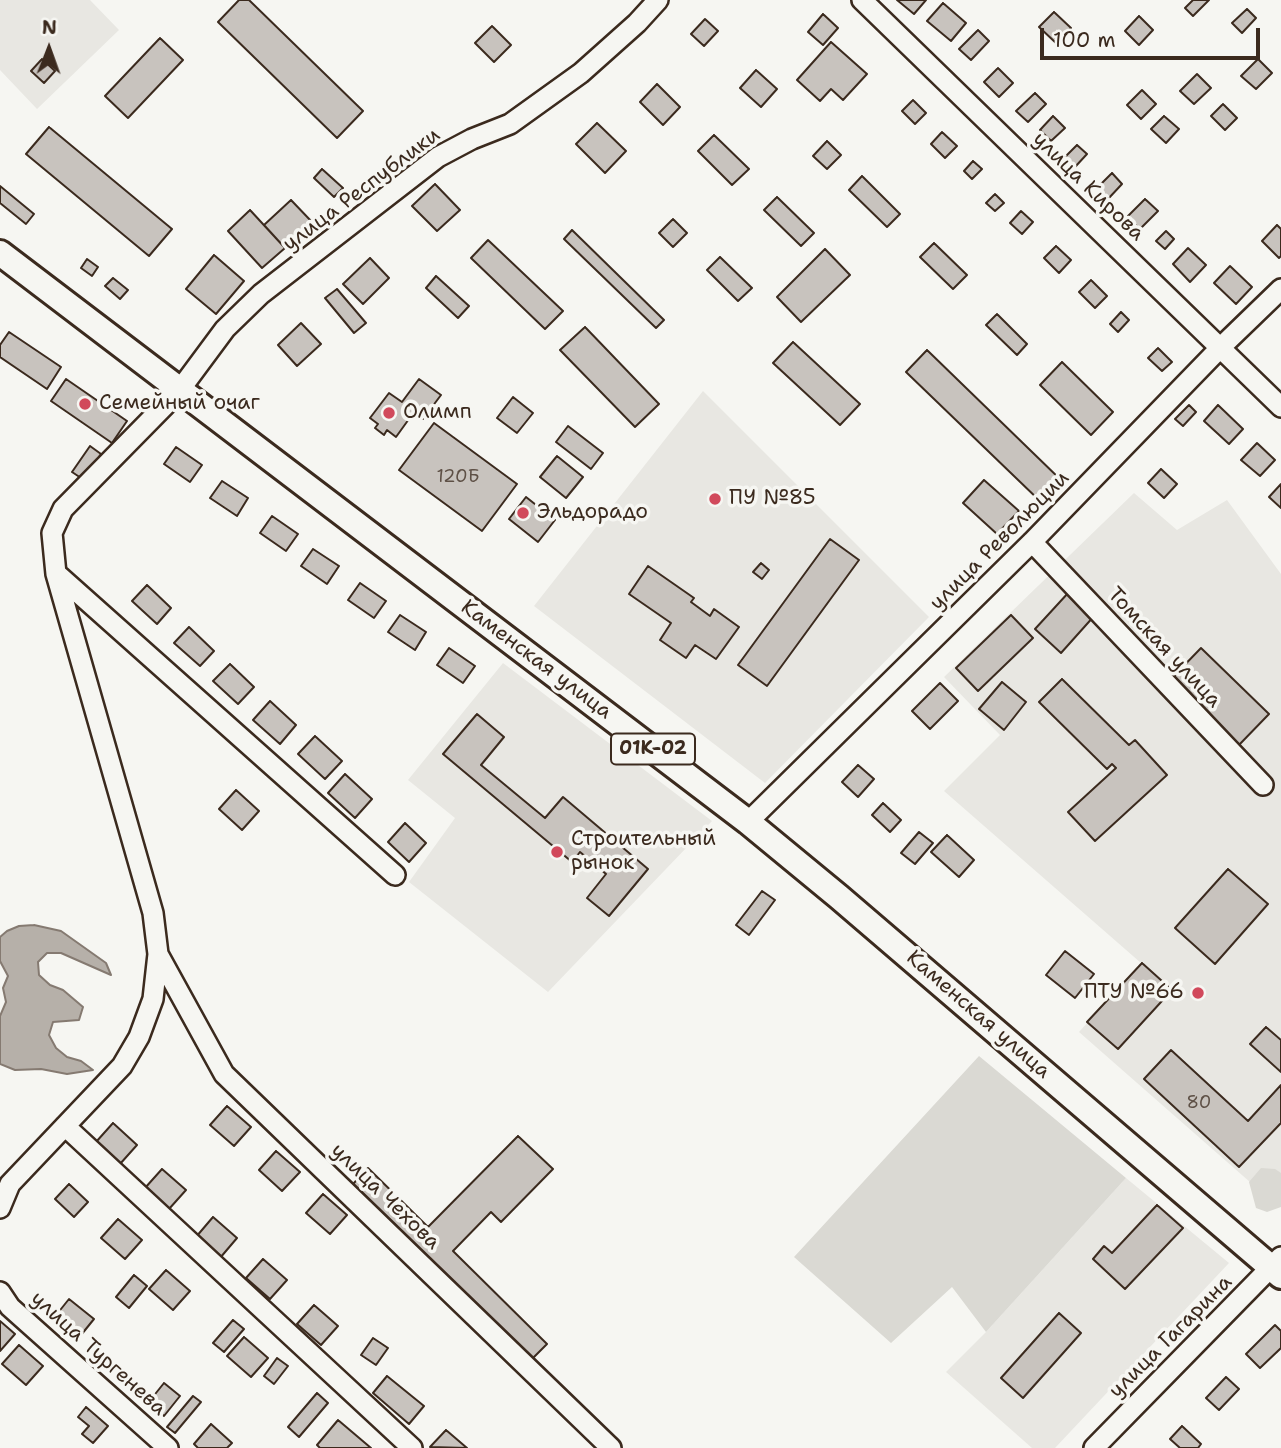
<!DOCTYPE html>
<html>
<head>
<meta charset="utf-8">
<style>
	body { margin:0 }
	#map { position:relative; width:1281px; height:1448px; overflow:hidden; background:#f6f6f2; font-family:"Shantell Sans",sans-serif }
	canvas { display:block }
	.north { position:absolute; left:14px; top:14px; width:70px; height:70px; -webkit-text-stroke:5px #f6f6f2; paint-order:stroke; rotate:1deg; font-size:19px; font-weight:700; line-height:28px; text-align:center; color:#3b2a1e }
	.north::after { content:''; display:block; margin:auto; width:24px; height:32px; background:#3b2a1e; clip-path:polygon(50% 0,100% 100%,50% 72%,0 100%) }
	.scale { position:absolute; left:1040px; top:28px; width:220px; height:32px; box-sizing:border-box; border:4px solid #3b2a1e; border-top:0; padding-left:9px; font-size:21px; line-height:24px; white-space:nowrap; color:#3b2a1e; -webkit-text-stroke:5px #f6f6f2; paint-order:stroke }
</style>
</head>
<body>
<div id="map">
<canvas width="1281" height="1448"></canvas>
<div class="north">N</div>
<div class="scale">100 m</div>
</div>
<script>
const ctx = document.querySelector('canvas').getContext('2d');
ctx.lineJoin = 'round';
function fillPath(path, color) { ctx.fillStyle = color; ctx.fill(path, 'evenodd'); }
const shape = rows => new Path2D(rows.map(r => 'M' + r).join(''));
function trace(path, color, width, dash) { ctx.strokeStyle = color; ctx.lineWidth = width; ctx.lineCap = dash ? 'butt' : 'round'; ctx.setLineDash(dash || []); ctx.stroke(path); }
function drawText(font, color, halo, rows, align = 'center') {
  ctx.font = font + ' "Shantell Sans",sans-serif'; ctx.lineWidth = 7; ctx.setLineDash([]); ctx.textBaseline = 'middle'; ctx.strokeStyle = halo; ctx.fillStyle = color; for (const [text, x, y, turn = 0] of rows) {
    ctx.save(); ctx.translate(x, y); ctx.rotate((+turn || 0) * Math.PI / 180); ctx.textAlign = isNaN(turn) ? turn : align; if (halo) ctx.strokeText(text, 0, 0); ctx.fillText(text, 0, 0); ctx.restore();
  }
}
const built = shape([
	[0,0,90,0,119,30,37,109,0,70],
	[703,391,929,617,765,783,534,606],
	[1134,493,1177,530,1227,500,1281,574,1281,1181,1267,1197,1079,1032,1141,963,944,791,1000,735,944,677],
	[503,663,712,821,548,992,409,882,455,818,408,780],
	[1126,1178,1229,1263,1055,1448,1032,1448,946,1372,986,1332]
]);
const green = shape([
	[979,1056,1126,1178,986,1332,952,1287,891,1343,794,1257],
	[1261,1168,1275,1169,1281,1173,1281,1207,1267,1212,1256,1208,1249,1182]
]);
const water = shape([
	[34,925,61,931,106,963,111,975,61,953,47,953,38,962,39,975,50,985,63,990,83,1007,79,1020,53,1022,49,1035,56,1048,67,1057,81,1061,93,1070,67,1074,41,1069,15,1070,0,1064,0,1016,6,1002,3,988,8,976,0,961,0,937,7,931,19,926,34,925]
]);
const building = shape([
	[239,0,249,0,363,111,337,138,218,22,239,0],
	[897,0,926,0,914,14,897,0],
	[1193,0,1209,0,1193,16,1185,8,1193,0],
	[943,3,966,23,951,41,927,21,943,3],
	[1247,9,1256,18,1242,33,1232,23,1247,9],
	[1054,12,1071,28,1056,43,1039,27,1054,12],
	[823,14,838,28,823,45,808,32,823,14],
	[1139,16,1153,30,1139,45,1125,31,1139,16],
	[705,19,718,31,704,46,691,34,705,19],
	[492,26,511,45,494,62,475,43,492,26],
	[978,30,989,41,971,60,959,49,978,30],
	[160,38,183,60,128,118,105,96,160,38],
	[831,42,867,74,843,100,831,89,820,101,797,80,831,42],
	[42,59,55,71,44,83,31,71,42,59],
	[1258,59,1272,73,1256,89,1241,76,1258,59],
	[998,68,1013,83,999,97,984,82,998,68],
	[756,70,777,89,761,107,740,88,756,70],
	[1197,74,1211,88,1194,104,1180,91,1197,74],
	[657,84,680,107,663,125,640,102,657,84],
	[1142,90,1156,104,1141,119,1127,105,1142,90],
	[1035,93,1046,104,1028,122,1016,111,1035,93],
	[913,100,926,113,915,124,902,111,913,100],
	[1223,104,1237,118,1225,130,1211,116,1223,104],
	[1053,116,1065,128,1051,141,1040,130,1053,116],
	[1164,116,1179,129,1166,143,1151,129,1164,116],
	[597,123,626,151,605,173,576,144,597,123],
	[49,127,172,229,149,256,26,154,49,127],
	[942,132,957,146,945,158,931,144,942,132],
	[714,135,749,169,732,185,698,151,714,135],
	[827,141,841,155,827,169,813,156,827,141],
	[1077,145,1087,154,1075,167,1065,157,1077,145],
	[973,161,982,169,972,179,964,171,973,161],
	[322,169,343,188,334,197,314,178,322,169],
	[1112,173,1122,184,1108,199,1097,188,1112,173],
	[862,176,900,214,887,227,849,190,862,176],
	[435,184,460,210,437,231,412,206,435,184],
	[0,186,34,214,26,224,0,203,0,186],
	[995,194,1004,203,995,211,986,203,995,194],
	[777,197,814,233,801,246,764,210,777,197],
	[1145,199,1158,211,1140,229,1127,217,1145,199],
	[291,200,312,222,285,248,264,225,291,200],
	[250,210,285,248,262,268,228,231,250,210],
	[1021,211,1033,222,1022,234,1010,223,1021,211],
	[673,219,687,233,673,247,659,233,673,219],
	[1277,225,1281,229,1281,256,1279,258,1262,241,1277,225],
	[572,230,664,320,656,328,564,239,572,230],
	[1166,231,1174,239,1165,249,1156,241,1166,231],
	[488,240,563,311,545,329,471,258,488,240],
	[934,243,967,275,953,289,920,257,934,243],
	[1056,246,1071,260,1059,273,1044,258,1056,246],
	[1188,248,1206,265,1190,282,1173,264,1188,248],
	[825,249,850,275,801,322,777,297,825,249],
	[214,255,244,281,216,314,186,289,214,255],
	[720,257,752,288,738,301,707,270,720,257],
	[370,258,389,278,363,304,343,284,370,258],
	[87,259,98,267,92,276,81,268,87,259],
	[1230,266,1252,287,1236,304,1214,283,1230,266],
	[436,276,469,306,458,318,426,288,436,276],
	[113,278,128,290,120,299,105,286,113,278],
	[1091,280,1107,296,1095,308,1079,292,1091,280],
	[337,289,366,323,354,333,325,298,337,289],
	[1121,312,1129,320,1118,332,1110,324,1121,312],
	[997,314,1027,344,1017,355,986,325,997,314],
	[301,323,321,344,297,366,278,345,301,323],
	[585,327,659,404,635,427,560,350,585,327],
	[9,332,61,367,47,389,0,357,0,345,9,332],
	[793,342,860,404,840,425,773,363,793,342],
	[1158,348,1172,362,1162,371,1148,358,1158,348],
	[927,350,1063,482,1042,503,906,372,927,350],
	[1062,362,1113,412,1091,435,1040,385,1062,362],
	[66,379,127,421,112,443,51,401,66,379],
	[419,379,441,395,423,419,414,412,396,437,387,430,384,435,375,428,378,424,370,418,389,393,402,402,419,379],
	[513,397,533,413,517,433,497,418,513,397],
	[1189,405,1196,412,1183,426,1175,419,1189,405],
	[1218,405,1243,429,1229,444,1204,421,1218,405],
	[434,423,517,484,482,531,399,470,434,423],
	[568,426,603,453,591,469,556,442,568,426],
	[1257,443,1275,460,1260,476,1241,460,1257,443],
	[90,446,101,454,84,480,72,472,90,446],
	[176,447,202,465,190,482,164,464,176,447],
	[557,456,583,477,566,498,540,477,557,456],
	[1161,469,1177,484,1164,498,1148,483,1161,469],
	[984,480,1019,511,997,534,963,503,984,480],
	[222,481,248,498,237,516,210,498,222,481],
	[1281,484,1281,508,1269,497,1281,484],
	[526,497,555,520,538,542,509,519,526,497],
	[272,516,298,534,286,551,260,533,272,516],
	[830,539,859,560,767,686,738,665,830,539],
	[313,549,339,566,327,584,301,566,313,549],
	[761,563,769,570,762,579,753,572,761,563],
	[648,566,694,598,691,602,710,616,714,609,739,627,716,659,695,645,686,658,660,640,671,623,629,594,648,566],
	[360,583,386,601,374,618,348,600,360,583],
	[147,585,171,608,157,624,132,601,147,585],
	[1069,592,1095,615,1061,653,1035,629,1069,592],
	[400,615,426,632,415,650,388,632,400,615],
	[1011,615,1033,638,978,691,956,668,1011,615],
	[189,627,214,651,200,666,174,643,189,627],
	[449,648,475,666,463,683,437,665,449,648],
	[1201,648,1269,714,1238,746,1170,680,1201,648],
	[230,664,254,687,238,704,213,681,230,664],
	[1062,679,1129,745,1135,740,1167,775,1095,841,1068,812,1116,768,1112,764,1107,769,1039,702,1062,679],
	[1002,682,1026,702,1004,730,979,709,1002,682],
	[940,683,958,701,930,729,912,711,940,683],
	[270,701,296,725,280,744,253,720,270,701],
	[477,714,504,737,481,765,545,818,563,797,648,869,609,916,587,898,606,874,580,852,572,862,443,754,477,714],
	[315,736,342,761,325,779,298,754,315,736],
	[858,765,874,779,858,797,842,782,858,765],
	[345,774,372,799,355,818,328,793,345,774],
	[236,790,259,811,242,830,219,809,236,790],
	[883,803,901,820,890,832,872,815,883,803],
	[405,823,426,843,409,862,388,842,405,823],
	[919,832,933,843,915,864,901,853,919,832],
	[947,835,974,860,959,877,931,852,947,835],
	[1228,869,1268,904,1215,964,1175,928,1228,869],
	[762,891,775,900,749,935,736,925,762,891],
	[1065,951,1094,974,1075,998,1046,975,1065,951],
	[1142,963,1172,990,1118,1049,1087,1022,1142,963],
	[1266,1027,1281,1040,1281,1072,1250,1044,1266,1027],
	[1171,1050,1248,1121,1281,1085,1281,1123,1239,1167,1144,1079,1171,1050],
	[227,1106,251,1127,234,1146,210,1125,227,1106],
	[113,1123,137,1145,120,1164,96,1142,113,1123],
	[518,1136,553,1169,501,1222,491,1212,453,1251,547,1344,532,1359,353,1184,368,1168,428,1227,518,1136],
	[276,1151,300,1172,282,1191,259,1170,276,1151],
	[162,1169,186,1190,169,1209,145,1188,162,1169],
	[69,1184,88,1202,74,1217,55,1199,69,1184],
	[323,1194,347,1215,330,1234,306,1213,323,1194],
	[1157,1205,1183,1228,1125,1289,1093,1259,1104,1246,1112,1253,1157,1205],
	[213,1217,237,1238,220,1258,196,1237,213,1217],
	[118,1219,142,1240,125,1259,101,1238,118,1219],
	[263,1259,287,1280,270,1299,246,1278,263,1259],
	[166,1270,190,1291,173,1310,149,1289,166,1270],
	[134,1275,147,1286,129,1308,116,1297,134,1275],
	[69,1299,94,1319,77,1340,53,1319,69,1299],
	[314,1305,338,1326,321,1345,297,1324,314,1305],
	[1059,1313,1081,1333,1023,1398,1001,1378,1059,1313],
	[233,1320,244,1329,224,1352,213,1343,233,1320],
	[0,1321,15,1334,0,1351,0,1321],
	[1275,1325,1281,1331,1281,1348,1260,1368,1246,1354,1275,1325],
	[244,1337,268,1358,251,1377,227,1356,244,1337],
	[373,1338,388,1348,376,1365,361,1355,373,1338],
	[19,1345,43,1366,26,1385,2,1364,19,1345],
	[277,1358,288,1366,274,1384,264,1376,277,1358],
	[387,1376,424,1406,409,1424,373,1393,387,1376],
	[1226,1377,1239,1389,1219,1410,1206,1398,1226,1377],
	[164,1383,180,1396,164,1416,148,1403,164,1383],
	[317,1393,328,1403,299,1437,288,1427,317,1393],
	[193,1396,201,1402,175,1433,167,1427,193,1396],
	[86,1407,108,1426,93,1443,82,1434,89,1426,78,1417,86,1407],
	[338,1420,371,1448,320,1448,317,1445,338,1420],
	[211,1424,232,1443,227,1448,198,1448,194,1444,211,1424],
	[1182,1426,1201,1444,1198,1448,1180,1448,1170,1439,1182,1426],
	[446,1430,467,1448,430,1447,446,1430]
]);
const minor = shape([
	[862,0,1281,407],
	[1032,542,1263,785],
	[57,574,395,875],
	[748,822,1032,542,1221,347,1281,289],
	[158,954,224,1074,611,1448],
	[65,1126,412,1448],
	[0,1208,10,1184,122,1066,139,1037,153,999,158,954,153,913,56,574,52,533,63,509,179,391,225,329,261,294,438,157,472,139,510,124,581,73,637,23,658,0],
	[0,1292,10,1307,168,1448],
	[1094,1448,1281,1257]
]);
const major = shape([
	[0,253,748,822,839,897,1281,1276]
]);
const markers = [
	[85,404,7,"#d1495b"],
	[389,413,7,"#d1495b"],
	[715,499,7,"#d1495b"],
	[523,513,7,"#d1495b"],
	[557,852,7,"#d1495b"],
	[1198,993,7,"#d1495b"]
];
const numberNames = [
	["120Б",458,477],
	["80",1199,1103]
];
const shields = [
	[653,749,84]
];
const shieldNames = [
	["01К-02",653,749]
];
const streetNames = [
	["улица Кирова",1088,187,44],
	["улица Республики",362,190,-37],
	["улица Революции",1000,541,-45],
	["Томская улица",1164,648,47],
	["Каменская улица",536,660,37],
	["Каменская улица",978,1015,41],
	["улица Чехова",385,1197,44],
	["улица Гагарина",1171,1337,-45],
	["улица Тургенева",98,1354,42]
];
const poiNames = [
	["Семейный очаг",99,404],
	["Олимп",403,413],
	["ПУ №85",729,499],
	["Эльдорадо",537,513],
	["Строительный",571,840],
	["рынок",571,864],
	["ПТУ №66",1184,993,"right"]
];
fillPath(built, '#e8e7e2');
fillPath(green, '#dad9d3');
fillPath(water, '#b6b0a9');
trace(water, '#857a71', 2);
fillPath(building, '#c8c3be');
trace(building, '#3b2a1e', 2);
trace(minor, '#3b2a1e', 24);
trace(major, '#3b2a1e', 30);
trace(minor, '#f6f6f2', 19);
trace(major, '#f6f6f2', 24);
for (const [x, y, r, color] of markers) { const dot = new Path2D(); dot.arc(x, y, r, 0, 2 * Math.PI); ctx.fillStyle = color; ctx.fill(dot); trace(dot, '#f6f6f2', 2.5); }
drawText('18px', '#5e5046', null, numberNames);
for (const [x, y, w] of shields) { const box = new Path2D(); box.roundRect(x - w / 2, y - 15.5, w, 31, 5); ctx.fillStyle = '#f6f6f2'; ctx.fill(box); trace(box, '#3b2a1e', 2); }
drawText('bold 19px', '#3b2a1e', null, shieldNames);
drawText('21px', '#3b2a1e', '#f6f6f2', streetNames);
drawText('21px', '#3b2a1e', '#f6f6f2', poiNames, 'left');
</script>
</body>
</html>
